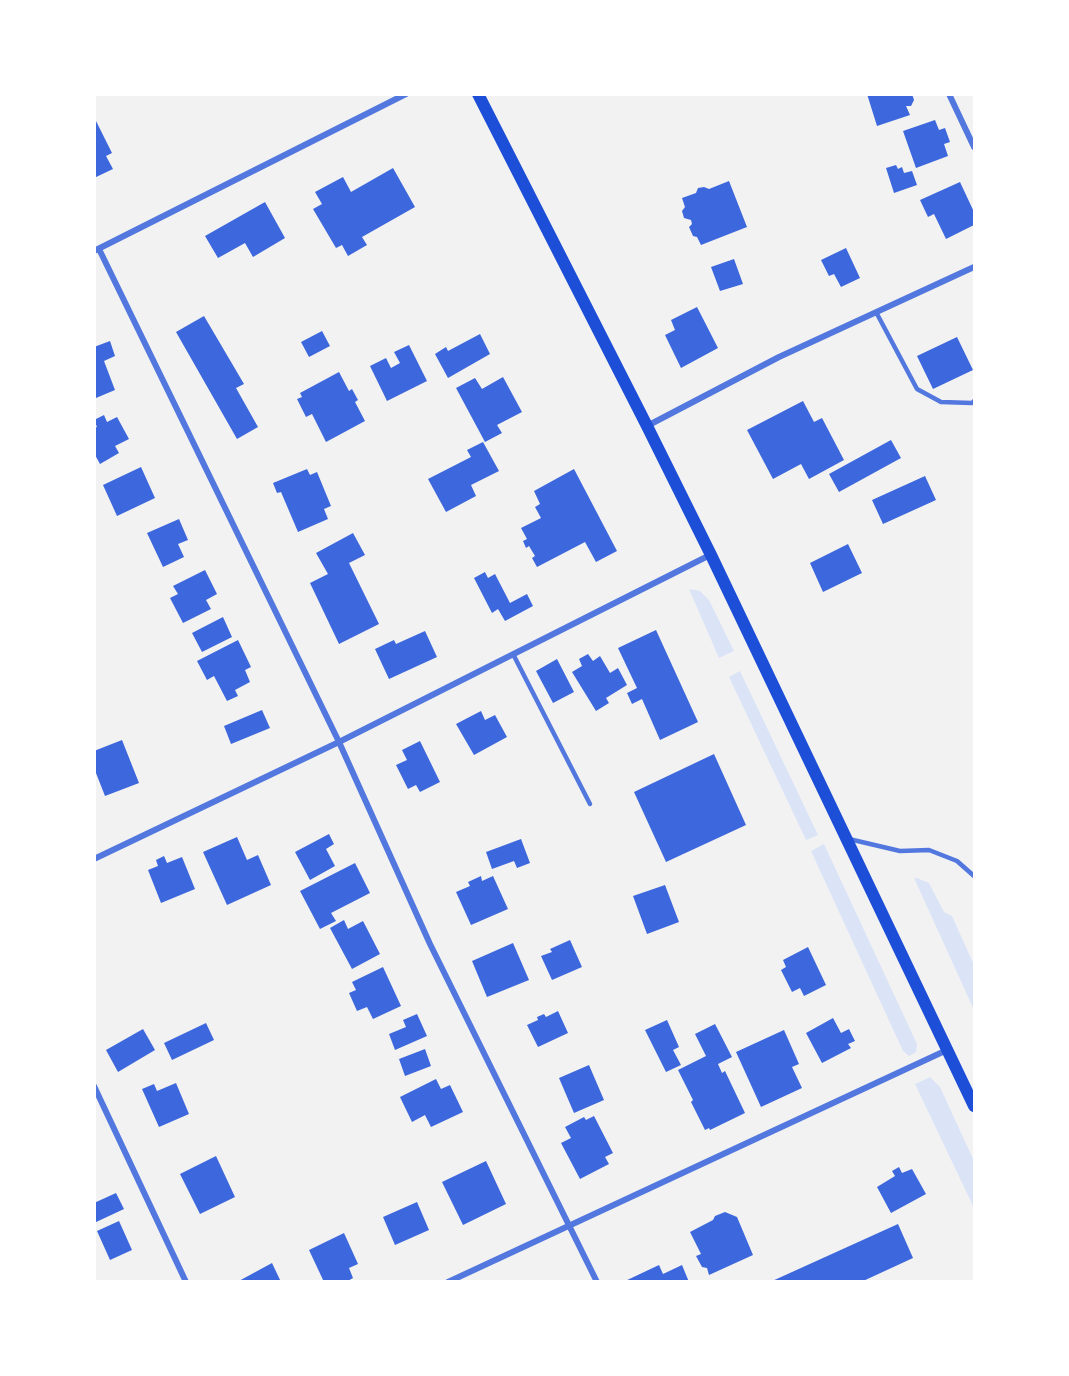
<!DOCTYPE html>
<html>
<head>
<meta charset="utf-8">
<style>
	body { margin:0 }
	#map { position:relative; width:1069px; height:1376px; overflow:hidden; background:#f2f2f2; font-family:"Fira Sans Condensed",sans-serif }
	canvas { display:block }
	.frame { position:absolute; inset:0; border:96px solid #fff; pointer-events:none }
</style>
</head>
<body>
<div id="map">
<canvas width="1069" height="1376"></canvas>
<div class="frame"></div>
</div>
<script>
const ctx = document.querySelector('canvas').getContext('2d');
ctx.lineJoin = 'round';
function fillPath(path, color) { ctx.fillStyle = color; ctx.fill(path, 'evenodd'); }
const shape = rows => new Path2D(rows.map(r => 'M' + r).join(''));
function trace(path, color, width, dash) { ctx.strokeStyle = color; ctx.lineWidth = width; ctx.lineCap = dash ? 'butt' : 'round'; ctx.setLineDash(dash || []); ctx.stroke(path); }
const green = shape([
	[689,589,700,591,709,600,734,651,719,658],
	[740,671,818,835,806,840,729,677],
	[824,844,917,1044,916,1052,909,1056,903,1051,811,851],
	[914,878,917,878,929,883,944,912,952,916,974,965,974,1010],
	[930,1077,940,1087,974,1161,974,1208,915,1084]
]);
const building = shape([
	[867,94,912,94,914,100,911,106,906,106,910,115,877,126],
	[94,117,112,153,106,156,113,169,94,178],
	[935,120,939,130,945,128,950,142,944,144,948,156,916,168,903,131],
	[896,165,898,169,902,167,904,173,912,171,917,185,894,193,886,168],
	[393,168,415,207,362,237,367,245,348,256,342,245,336,248,313,209,322,204,315,192,343,177,351,192],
	[729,181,747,227,701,245,697,237,693,236,689,227,692,224,691,220,684,218,682,211,685,207,682,198,696,193,698,188,704,187,709,189],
	[960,182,974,212,974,225,946,239,934,214,928,217,920,200],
	[265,202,285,238,253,257,245,243,218,258,205,236],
	[846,248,860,278,841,287,834,274,829,276,821,260],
	[734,259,743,284,720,291,711,267],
	[697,307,718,348,681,368,665,335,675,330,671,320],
	[204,316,244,384,236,388,258,427,237,439,176,332],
	[322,331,330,346,309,357,301,342],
	[480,334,490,354,448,378,435,354,446,347,448,351],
	[957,337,973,370,933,389,917,356],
	[110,341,115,356,104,361,115,390,96,398,94,347],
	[409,345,427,381,387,401,370,366,386,358,391,368,400,363,394,352],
	[339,372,349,391,352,389,358,400,355,402,365,421,326,442,312,414,306,417,297,399,302,397,300,393],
	[503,377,522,412,497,425,502,433,485,442,456,388,475,378,482,389],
	[803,401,814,422,822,418,844,460,809,479,801,464,773,479,747,430],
	[104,415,107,422,117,417,129,439,115,446,119,453,100,464,94,453,94,428,97,427,94,420],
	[891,440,901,458,839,492,829,474],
	[483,442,499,471,471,485,476,496,446,512,428,479,471,457,467,450],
	[141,467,155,498,117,516,103,485],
	[307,469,310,475,317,472,331,506,324,509,328,519,298,532,281,492,277,493,273,483],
	[574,469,617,551,596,562,585,542,537,567,532,558,535,556,529,546,526,548,523,541,527,539,521,528,541,518,535,507,540,504,534,491],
	[925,476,936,500,883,524,872,500],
	[179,519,188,540,178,544,184,557,163,567,147,533],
	[353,533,365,555,349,563,379,624,339,644,310,583,328,574,316,553],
	[848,544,862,573,823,592,810,563],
	[205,570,217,594,206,600,211,609,183,623,170,598,178,594,173,586],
	[485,572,488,578,495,574,510,603,527,594,533,606,505,621,498,609,492,613,474,578],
	[223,617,232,637,202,652,192,633],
	[656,630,698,722,660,740,642,699,632,704,627,693,637,688,618,648],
	[425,631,437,657,389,679,375,649,394,640,396,644],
	[238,640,251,667,245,670,250,682,235,690,238,696,227,701,214,676,207,680,197,661],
	[588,654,593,661,600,656,610,673,618,668,627,685,606,698,609,703,596,711,572,672,582,666,579,659],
	[557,659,574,692,553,703,536,671],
	[262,710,270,728,231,744,224,726],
	[481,711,485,720,495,715,507,737,474,755,456,724],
	[122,740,139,783,105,796,94,768,94,751],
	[420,741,440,782,420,792,416,785,408,789,396,765,407,760,402,750],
	[714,754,746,825,666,862,634,792],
	[329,834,334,844,326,849,335,866,310,880,295,852],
	[237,837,247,860,258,855,271,885,227,905,203,852],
	[521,839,530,863,517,868,514,861,492,869,486,852],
	[164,856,167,863,182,857,195,889,161,903,148,870,158,866,156,860],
	[355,863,370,893,331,913,336,921,320,929,300,891],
	[481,876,482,881,493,876,508,909,471,925,456,892,470,886,468,882],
	[665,885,679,922,647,934,633,896],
	[344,920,348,929,363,921,380,954,352,969,330,928],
	[570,940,582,967,552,980,541,956,552,952,550,949],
	[513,943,529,980,487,997,472,961],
	[808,947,826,985,804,996,800,988,792,992,781,970,786,967,783,960],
	[383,967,401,1006,373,1019,367,1007,357,1011,349,993,356,990,352,982],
	[558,1011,568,1033,538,1047,527,1025,538,1020,537,1017,544,1014,546,1017],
	[417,1014,427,1036,395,1050,389,1034,406,1027,403,1020],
	[833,1018,841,1033,849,1029,855,1041,848,1044,851,1048,822,1063,806,1033],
	[667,1020,679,1047,673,1050,681,1065,666,1072,645,1030],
	[206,1023,214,1040,172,1060,164,1043],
	[715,1024,732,1057,718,1064,722,1073,725,1071,745,1113,710,1130,709,1128,705,1130,691,1102,693,1100,678,1070,706,1056,695,1034],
	[143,1029,155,1050,118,1072,106,1050],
	[784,1030,799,1064,792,1067,802,1088,761,1107,736,1052],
	[425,1049,431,1066,405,1076,399,1059],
	[589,1065,604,1100,574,1113,559,1078],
	[436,1079,441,1089,450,1085,463,1112,431,1127,425,1115,412,1122,400,1097],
	[176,1083,189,1114,159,1127,142,1089,154,1084,157,1091],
	[594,1116,613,1153,605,1157,609,1164,580,1179,561,1143,571,1138,565,1127,584,1117,586,1120],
	[216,1156,235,1197,200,1214,180,1174],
	[486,1161,506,1204,463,1225,442,1182],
	[899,1167,902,1173,912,1169,926,1194,891,1213,877,1187,895,1176,892,1171],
	[116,1193,124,1209,94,1223,94,1203],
	[417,1202,429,1230,395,1245,383,1217],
	[725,1212,737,1217,753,1255,709,1275,707,1268,702,1267,696,1256,701,1254,690,1232,713,1220,715,1216],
	[119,1221,132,1250,110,1260,97,1231],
	[898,1224,913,1258,861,1282,770,1282],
	[344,1233,358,1264,349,1268,353,1278,346,1282,324,1282,309,1250],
	[272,1263,281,1282,237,1282],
	[659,1265,663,1274,682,1265,689,1282,623,1282]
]);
const service = shape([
	[876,312,917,389,941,402,972,403,974,401],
	[513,654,590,804],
	[849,839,900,851,929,850,957,861,974,876]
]);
const minor = shape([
	[949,94,974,147],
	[99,249,339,742,430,944,597,1282],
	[94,251,406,94],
	[647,426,779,357,974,267],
	[94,859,339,742,710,555],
	[94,1086,186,1282],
	[448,1282,947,1050]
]);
const secondary = shape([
	[478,94,647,426,711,555,974,1106]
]);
fillPath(green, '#dbe4f7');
fillPath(building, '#3d67dc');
trace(service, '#5277de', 4.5);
trace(minor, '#5277de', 6);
trace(secondary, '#1d4ed8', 12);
</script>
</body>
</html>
